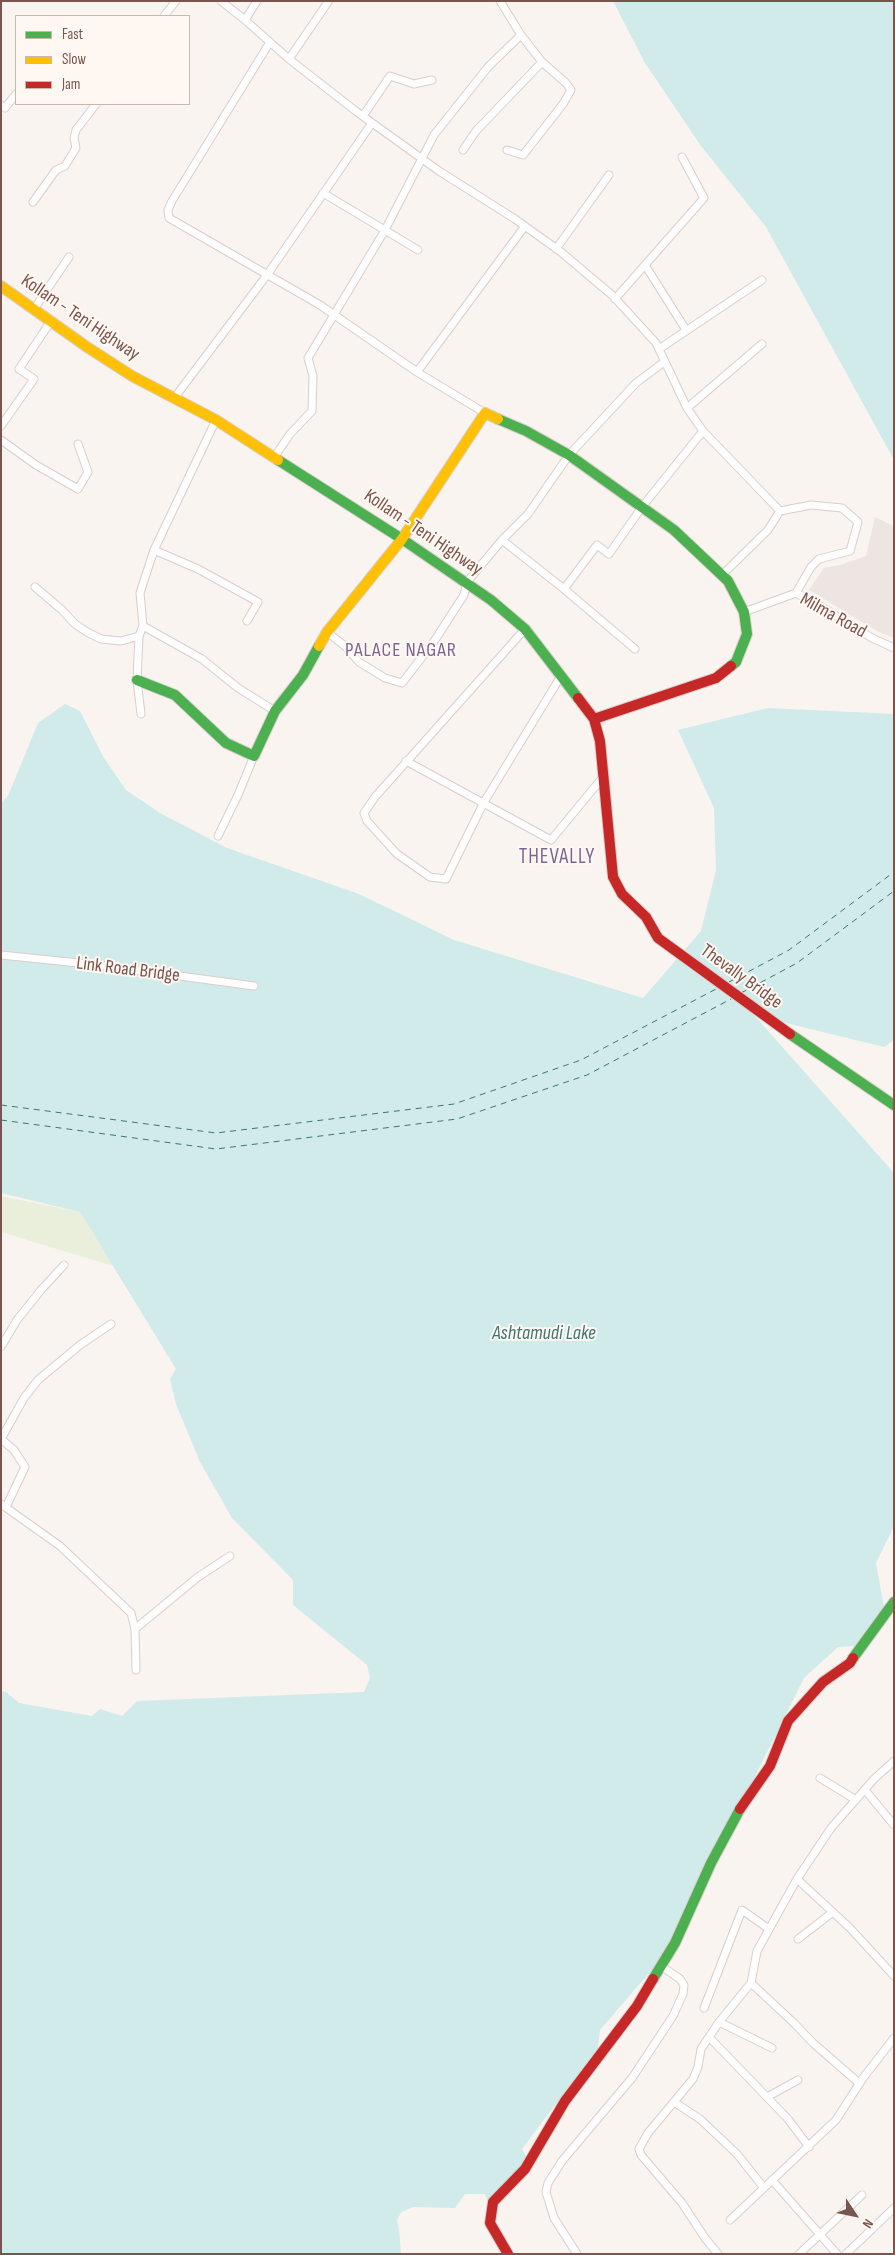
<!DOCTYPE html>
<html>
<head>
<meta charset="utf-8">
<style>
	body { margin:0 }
	#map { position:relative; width:895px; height:2255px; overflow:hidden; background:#f9f4f0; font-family:"Sofia Sans Condensed",sans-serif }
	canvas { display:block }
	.frame { position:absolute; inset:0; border:2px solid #79554d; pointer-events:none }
	.legend { position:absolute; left:15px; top:15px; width:175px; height:90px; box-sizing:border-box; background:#fff8f2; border:1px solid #c9b7b0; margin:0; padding:6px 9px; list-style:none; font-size:15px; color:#79554d }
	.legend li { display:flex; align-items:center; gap:10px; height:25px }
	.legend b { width:25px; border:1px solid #c9b7b0 }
	.north { position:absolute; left:830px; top:2190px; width:50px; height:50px; -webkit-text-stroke:4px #fff8f2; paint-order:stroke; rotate:124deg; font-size:14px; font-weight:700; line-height:20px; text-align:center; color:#79554d }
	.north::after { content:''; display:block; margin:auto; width:18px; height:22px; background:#79554d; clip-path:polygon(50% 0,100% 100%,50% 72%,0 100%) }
</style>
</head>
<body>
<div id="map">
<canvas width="895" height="2255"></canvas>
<div class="frame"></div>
<ul class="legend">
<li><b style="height:6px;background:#4caf50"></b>Fast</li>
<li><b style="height:6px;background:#ffc107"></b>Slow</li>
<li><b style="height:6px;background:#c62828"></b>Jam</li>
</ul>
<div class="north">N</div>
</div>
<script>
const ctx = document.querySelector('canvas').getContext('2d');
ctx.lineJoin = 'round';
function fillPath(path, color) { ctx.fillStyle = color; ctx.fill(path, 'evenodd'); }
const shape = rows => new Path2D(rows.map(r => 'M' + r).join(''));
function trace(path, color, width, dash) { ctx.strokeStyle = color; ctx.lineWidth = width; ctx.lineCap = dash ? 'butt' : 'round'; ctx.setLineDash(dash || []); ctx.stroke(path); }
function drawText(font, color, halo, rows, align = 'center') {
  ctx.font = font + ' "Sofia Sans Condensed",sans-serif'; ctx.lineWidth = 4; ctx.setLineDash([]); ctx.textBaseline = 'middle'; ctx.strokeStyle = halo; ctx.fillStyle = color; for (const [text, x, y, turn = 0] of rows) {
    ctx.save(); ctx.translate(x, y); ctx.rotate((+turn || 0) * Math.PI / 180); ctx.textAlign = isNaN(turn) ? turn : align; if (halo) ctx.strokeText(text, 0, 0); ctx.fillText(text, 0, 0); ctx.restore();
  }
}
const industrial = shape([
	[875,517,894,526,894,638,875,630,809,590,824,568,840,565,866,556]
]);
const green = shape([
	[1,1196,80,1212,113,1266,1,1232]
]);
const water = shape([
	[613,1,894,1,894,460,766,227,701,146,645,63],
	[65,704,80,711,104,758,126,790,160,813,227,848,359,894,454,940,643,998,701,931,716,870,714,808,678,730,768,708,894,714,894,1040,884,1047,754,1015,894,1173,894,1526,876,1563,884,1607,857,1646,838,1647,804,1678,679,1929,662,1958,600,2030,598,2048,522,2149,533,2168,490,2208,485,2194,465,2194,455,2208,413,2207,401,2212,397,2221,399,2229,401,2254,1,2254,1,1691,6,1692,19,1703,92,1716,100,1709,122,1716,137,1701,364,1692,370,1678,367,1665,293,1605,293,1580,232,1518,200,1462,176,1404,170,1379,176,1369,80,1212,1,1193,1,803,8,796,38,723]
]);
const ferry = shape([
	[729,982,789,950,894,872],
	[741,993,797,963,894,891],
	[1,1105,216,1133,454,1104,581,1060,718,988],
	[1,1120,216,1149,457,1119,587,1075,731,999]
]);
const street = shape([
	[221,1,245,20,257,1],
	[500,1,521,35,542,62,566,83,571,90,563,104,523,155,507,150],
	[164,16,176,1],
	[245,20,289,59,357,112,439,171,515,219,561,252,613,296,656,343,687,408,703,431,780,511,811,505,842,508,858,522,850,551,819,559,811,567,796,593],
	[270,42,172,201,168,210,169,218,320,305,417,372,525,226],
	[289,59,328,2],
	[1,105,5,108,16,94],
	[363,116,390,76,414,84,432,80],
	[463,150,476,131,542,62],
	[323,193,418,250],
	[33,202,56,170,65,166,76,148,74,138,76,130,96,104],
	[556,249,609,175],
	[645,265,686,330],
	[615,299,704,198,682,157],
	[34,309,69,257],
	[659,349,762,280],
	[417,372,485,413],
	[175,397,267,275,372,123],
	[687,408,762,344],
	[1,426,34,379,19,369,51,321],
	[1,440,36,465,78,489,88,472,78,444],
	[275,456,290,434,312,411,313,376,308,358,385,230,434,135,488,67,521,35],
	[502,540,564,589,635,649],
	[154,550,198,569,258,602,247,621],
	[722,575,768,530,780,511],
	[35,587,62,610,75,624,87,632,101,639,121,641,139,636],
	[564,589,597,545,609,554,642,507,703,431],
	[744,612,796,593,814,602,872,638,894,648],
	[143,626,202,659,238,688,275,711],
	[525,629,375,797,364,813,367,821,397,854,430,877,446,879,484,802,561,676],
	[327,632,346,647,359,662,385,678,402,683,433,643,464,595,467,582,502,540,528,514,569,455,636,383,664,362],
	[141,714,137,680,139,636,143,626,140,593,154,550,216,420],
	[406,761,551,840,603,777],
	[218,836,238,795,254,756],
	[1,955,98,965,254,986],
	[1,1347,17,1320,41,1290,64,1265],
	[1,1439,24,1398,38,1380,80,1345,111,1324],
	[1,1439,14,1450,25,1467,6,1507],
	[1,1504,60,1546,131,1613,135,1629,136,1670],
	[135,1629,198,1577,230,1556],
	[820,1778,856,1800],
	[865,1790,894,1825],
	[797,1879,850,1928,894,1976],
	[798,1939,833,1912],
	[751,1983,795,2024,813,2043,859,2083],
	[704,2008,742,1910,769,1929],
	[719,2022,772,2048],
	[709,2037,788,2119,809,2147],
	[767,2097,798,2080],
	[674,2102,700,2119,737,2154,764,2188],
	[772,2180,837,2254],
	[730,2220,836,2120,863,2078,894,2038],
	[577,2254,554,2218,546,2192,548,2183,562,2161,632,2078,673,2016,683,1994,684,1985,680,1979,661,1966],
	[718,2254,705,2238,682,2203,641,2155,639,2149,648,2133,693,2079,698,2067,701,2049,719,2022,751,1983,757,1951,797,1879,831,1828,874,1779,894,1761],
	[799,2254,862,2195],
	[846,2254,894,2208]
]);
const fast = shape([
	[498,419,526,431,569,455,674,530,728,581,744,612,747,634,736,662,731,666],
	[278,460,402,539,491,600,525,629,578,698],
	[137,680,175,695,226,743,254,756,275,711,303,675,319,646],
	[790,1034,894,1105],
	[853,1658,894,1602],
	[653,1979,675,1943,711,1863,740,1809]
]);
const slow = shape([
	[1,286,87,347,132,376,216,420,278,460],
	[319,646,327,632,402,539,485,413,498,419]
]);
const jam = shape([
	[578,698,594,719,600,741,613,877,622,894,646,917,658,938,790,1034],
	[594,719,716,678,731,666],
	[740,1809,770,1766,788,1721,823,1682,850,1663,853,1658],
	[508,2254,490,2223,493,2202,525,2169,565,2101,637,2006,653,1979]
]);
const streetNames = [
	["Kollam - Teni Highway",80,318,34],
	["Kollam - Teni Highway",423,533,34],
	["Milma Road",833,616,29],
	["Link Road Bridge",128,970,7],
	["Thevally Bridge",741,977,36]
];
const neighbourhoodNames = [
	["PALACE NAGAR",401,651]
];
const waterNames = [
	["Ashtamudi Lake",544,1334]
];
const quarterNames = [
	["THEVALLY",557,858]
];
fillPath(industrial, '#ede5e2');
fillPath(green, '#eaefdb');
fillPath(water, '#d0ebe9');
trace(ferry, '#3d7675', 1, [6, 5]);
trace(street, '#d8cfcc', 9);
trace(fast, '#d9cfcb', 12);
trace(slow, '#d9cfcb', 12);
trace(jam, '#d9cfcb', 12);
trace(street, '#fefdfd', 7);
trace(fast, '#4caf50', 10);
trace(slow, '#ffc107', 10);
trace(jam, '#c62828', 10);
drawText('19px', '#79554d', '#fff8f2', streetNames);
ctx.letterSpacing = '1px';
drawText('20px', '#7c6694', '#fff8f2', neighbourhoodNames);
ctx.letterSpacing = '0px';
drawText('italic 20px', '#3d7675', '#fff8f2', waterNames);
ctx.letterSpacing = '1px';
drawText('21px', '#7c6694', '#fff8f2', quarterNames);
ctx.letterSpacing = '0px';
</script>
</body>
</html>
